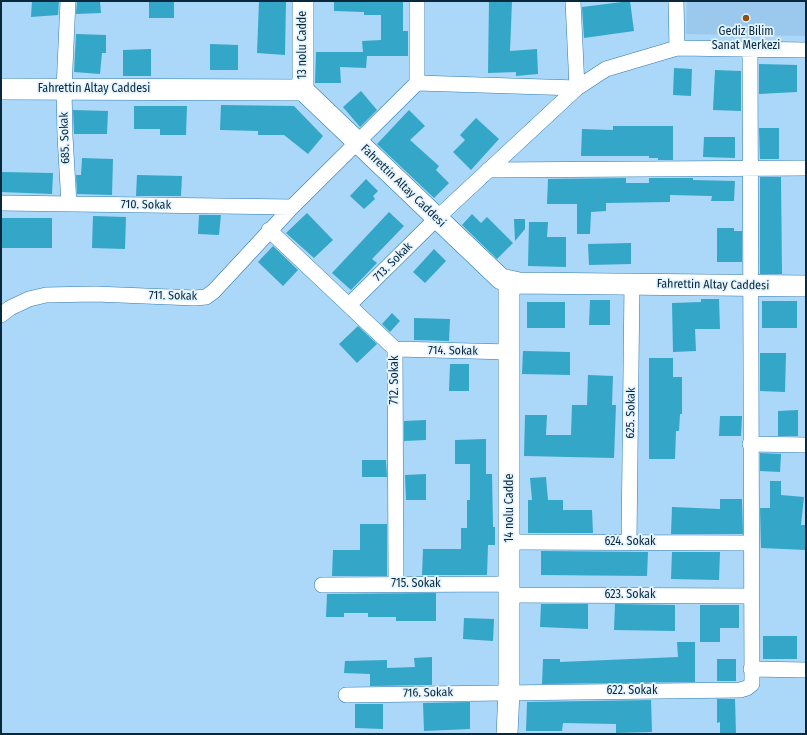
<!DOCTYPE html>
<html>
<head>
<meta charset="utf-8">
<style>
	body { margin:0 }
	#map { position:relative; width:807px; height:735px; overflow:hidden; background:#abd7f8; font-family:"Fira Sans Condensed",sans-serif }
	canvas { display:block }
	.frame { position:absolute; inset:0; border:2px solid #07283d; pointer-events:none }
</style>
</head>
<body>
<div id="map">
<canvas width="807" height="735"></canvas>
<div class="frame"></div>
</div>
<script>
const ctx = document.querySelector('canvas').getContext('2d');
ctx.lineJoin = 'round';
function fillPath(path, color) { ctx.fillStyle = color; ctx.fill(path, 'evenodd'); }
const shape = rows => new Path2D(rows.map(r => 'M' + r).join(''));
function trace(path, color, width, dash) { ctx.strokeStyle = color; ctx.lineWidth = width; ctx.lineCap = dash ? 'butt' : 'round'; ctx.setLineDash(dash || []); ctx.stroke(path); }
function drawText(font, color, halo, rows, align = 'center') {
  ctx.font = font + ' "Fira Sans Condensed",sans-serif'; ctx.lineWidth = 3.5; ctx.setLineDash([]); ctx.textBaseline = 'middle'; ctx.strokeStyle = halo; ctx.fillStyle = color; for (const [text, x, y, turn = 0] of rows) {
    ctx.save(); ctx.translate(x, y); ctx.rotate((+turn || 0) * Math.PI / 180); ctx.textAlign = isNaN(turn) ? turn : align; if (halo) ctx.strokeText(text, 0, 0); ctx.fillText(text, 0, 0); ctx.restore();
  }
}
const built = shape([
	[687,1,806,1,806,36,686,34]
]);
const building = shape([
	[32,1,59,1,58,15,31,17],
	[77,1,100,1,101,13,76,14],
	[149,1,174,1,174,18,149,18],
	[259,1,286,1,285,55,257,53],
	[334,1,403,1,403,31,408,31,408,56,367,56,366,68,340,67,341,83,315,83,316,52,363,52,362,41,381,40,381,15,364,15,364,12,334,11],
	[489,1,512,1,510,51,537,49,538,74,516,76,516,72,488,73],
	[630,1,634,31,584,38,582,7],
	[76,34,106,35,106,53,102,53,100,74,74,72],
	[210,44,238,45,238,70,210,70],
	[151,49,151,76,123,76,123,50],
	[759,64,797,65,797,92,759,94],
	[674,68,692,69,691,96,673,95],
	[715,70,741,71,741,111,713,110],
	[361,91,377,110,360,127,343,107],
	[221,105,294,106,323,136,308,154,284,135,258,135,258,131,220,130],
	[134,106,187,106,186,135,160,135,160,129,134,129],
	[73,110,108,111,107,134,74,134],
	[409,110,425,126,410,140,439,166,436,170,449,183,434,198,377,144],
	[476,118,499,139,471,170,453,152,465,140,460,135],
	[613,126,673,126,673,160,658,160,658,158,649,158,649,156,581,156,582,129,613,130],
	[759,128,779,128,779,159,760,159],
	[704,137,735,137,735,158,703,157],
	[82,158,113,159,112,195,77,194,76,175,81,175],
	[1,172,53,173,52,194,1,192],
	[137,175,182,176,181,196,136,196],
	[760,177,781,177,782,274,760,274],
	[626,178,626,183,649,183,649,178,693,178,693,180,735,181,734,201,711,201,712,196,670,195,670,202,606,203,606,211,591,212,590,234,577,234,577,204,547,204,548,179],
	[366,179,378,191,373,196,375,199,364,209,350,196],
	[389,212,404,226,372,259,377,263,351,290,332,273],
	[307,213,333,240,314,258,286,233],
	[472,214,481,223,487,217,513,243,497,259,462,225],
	[199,215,221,215,219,235,198,234],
	[93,216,126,217,125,249,92,248],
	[1,218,52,218,52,248,1,248],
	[514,219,525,219,525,229,515,241],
	[529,222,548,222,547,237,566,237,566,267,528,266],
	[717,228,734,228,734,231,742,231,742,262,717,262],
	[631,243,631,264,589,265,588,244],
	[273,246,298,270,283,286,258,262],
	[434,249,446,261,425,283,413,272],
	[701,299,719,299,720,329,695,329,696,351,673,352,672,303,701,302],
	[590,300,610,300,610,325,589,325],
	[762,301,797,301,797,328,762,328],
	[527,302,565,302,565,328,527,328],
	[392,313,400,321,390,332,382,324],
	[414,318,450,319,449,341,414,340],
	[358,326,377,344,357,363,339,344],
	[523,351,570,352,570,375,522,374],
	[760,353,786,353,785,392,760,391],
	[649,358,673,358,673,377,682,377,682,414,680,414,679,431,676,431,675,459,649,459],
	[450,364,469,364,469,391,449,391],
	[588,375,613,376,612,405,616,405,614,458,524,456,525,415,547,415,546,435,571,435,572,405,587,405],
	[798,410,798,436,778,436,778,411],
	[720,416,742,416,741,436,719,436],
	[426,420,426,440,404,441,404,421],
	[486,439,486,474,492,474,493,527,495,527,495,545,488,545,487,575,422,575,423,549,461,549,461,528,467,528,467,500,470,500,470,464,455,464,455,440],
	[760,453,781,454,780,472,760,471],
	[362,460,386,460,387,477,362,477],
	[426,474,426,500,406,500,405,475],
	[546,477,548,500,563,500,563,510,592,510,593,533,528,533,528,500,532,500,530,478],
	[770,481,781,481,781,495,804,497,801,525,806,525,806,550,761,548,760,508,770,508],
	[720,499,742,499,743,534,671,534,672,507,720,509],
	[360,524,387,524,387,576,332,576,333,550,360,550],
	[541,551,648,552,647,576,541,575],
	[672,552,720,552,719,580,671,579],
	[436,593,436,621,396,621,396,617,368,617,368,613,344,613,344,617,326,617,327,594],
	[541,604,588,604,588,629,540,627],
	[615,604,675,605,675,631,614,630],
	[700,605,739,605,739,628,720,628,720,642,700,642],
	[464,618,494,619,493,641,463,639],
	[763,636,797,636,797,659,763,659],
	[677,642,695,642,695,682,542,684,543,659,560,659,560,662,678,657],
	[432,657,432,685,370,686,370,674,344,673,345,661,387,660,387,668,415,667,414,658],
	[717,659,736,659,736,681,717,681],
	[717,699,735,699,736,734,720,734,720,722,717,723],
	[651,700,652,732,616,733,616,724,563,723,562,731,526,731,527,702],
	[470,702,470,729,424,731,423,703],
	[355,704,383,704,383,729,355,728]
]);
const street = shape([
	[68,1,64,89,65,136,69,204],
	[676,1,677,48],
	[417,83,417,1],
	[488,170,806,168],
	[1,203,292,207],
	[269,230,395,349,396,584],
	[349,305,437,218,577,88,606,69,677,48,806,50],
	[1,315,10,308,29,299,46,295,95,294,195,298,206,297,214,291,292,207,417,83,577,88,573,1],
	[395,349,510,352],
	[750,444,806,445],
	[510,542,751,543],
	[629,542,632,283],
	[322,585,509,584],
	[509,595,751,596],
	[751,669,806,670],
	[346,695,740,690,747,688,752,684,750,50]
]);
const secondary = shape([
	[1,89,303,90,501,279,519,283,806,286],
	[303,90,303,1],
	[507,734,509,692,509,282]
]);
const markers = [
	[746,18,4,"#8c510e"]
];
const poiNames = [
	["Gediz Bilim",746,32],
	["Sanat Merkezi",746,46]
];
const streetNames = [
	["13 nolu Cadde",303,45,-90],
	["Fahrettin Altay Caddesi",94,89],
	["685. Sokak",65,138,-92],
	["Fahrettin Altay Caddesi",403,186,44],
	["710. Sokak",146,205,1],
	["713. Sokak",393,262,-45],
	["Fahrettin Altay Caddesi",713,285,1],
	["711. Sokak",173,296,1],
	["714. Sokak",453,351,1],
	["712. Sokak",395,380,-90],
	["625. Sokak",631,413,-89],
	["14 nolu Cadde",510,508,-90],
	["624. Sokak",630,542],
	["715. Sokak",416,584],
	["623. Sokak",630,595],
	["622. Sokak",632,691],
	["716. Sokak",428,693,-1]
];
fillPath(built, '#9bc9ed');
fillPath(building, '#34a6c7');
trace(street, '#2f7baf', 16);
trace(secondary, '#2f7baf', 22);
trace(street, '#fff', 15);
trace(secondary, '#fff', 21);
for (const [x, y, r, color] of markers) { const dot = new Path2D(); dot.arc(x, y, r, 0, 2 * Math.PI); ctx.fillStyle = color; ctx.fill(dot); trace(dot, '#e5f4ff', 1.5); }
drawText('12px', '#07283d', '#e5f4ff', poiNames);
drawText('12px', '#07283d', '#e5f4ff', streetNames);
</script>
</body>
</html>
